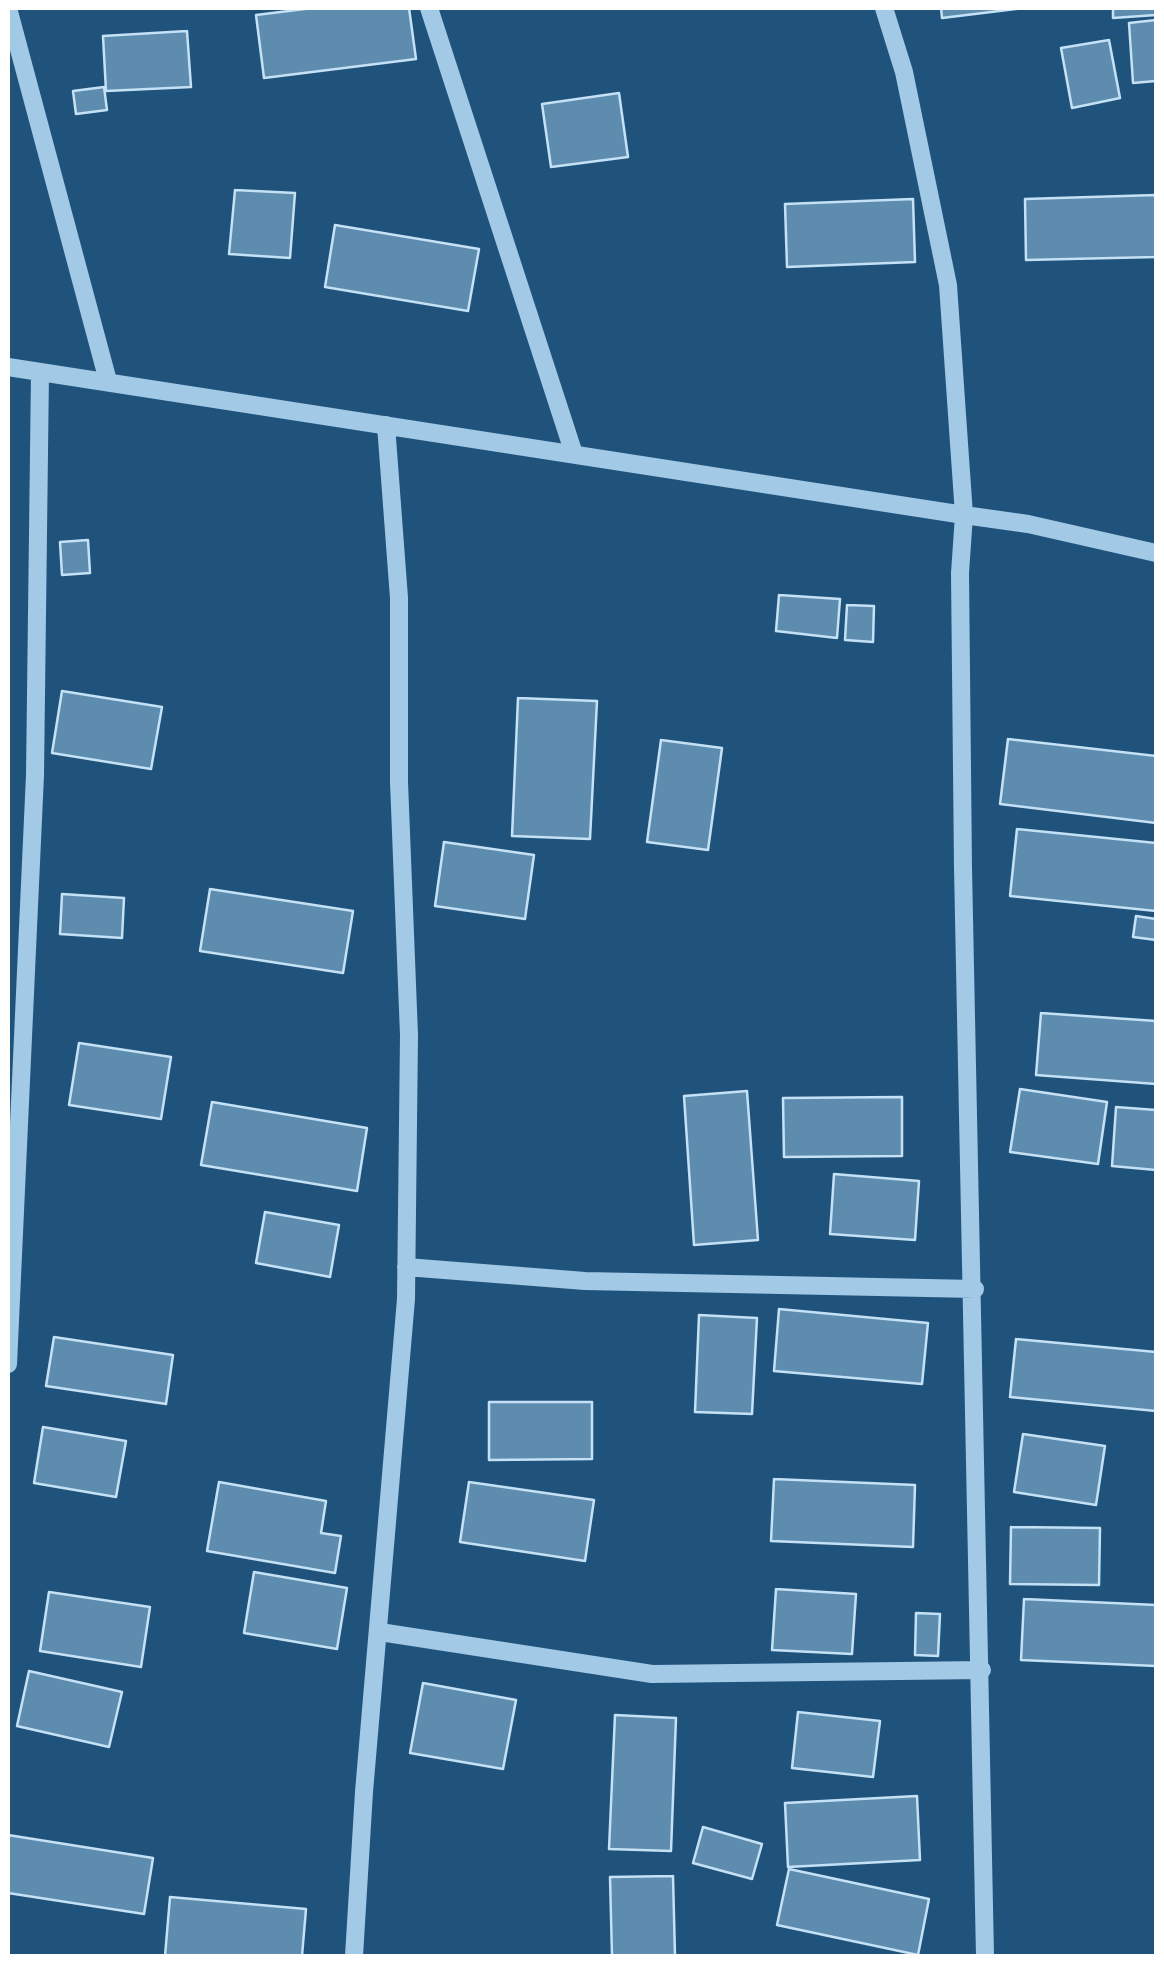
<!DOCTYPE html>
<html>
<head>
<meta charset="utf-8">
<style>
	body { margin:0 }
	#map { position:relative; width:1164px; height:1964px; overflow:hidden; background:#20537c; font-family:Figtree,sans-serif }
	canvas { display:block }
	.frame { position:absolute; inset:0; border:10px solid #fff; pointer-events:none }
</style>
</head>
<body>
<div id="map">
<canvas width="1164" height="1964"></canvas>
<div class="frame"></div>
</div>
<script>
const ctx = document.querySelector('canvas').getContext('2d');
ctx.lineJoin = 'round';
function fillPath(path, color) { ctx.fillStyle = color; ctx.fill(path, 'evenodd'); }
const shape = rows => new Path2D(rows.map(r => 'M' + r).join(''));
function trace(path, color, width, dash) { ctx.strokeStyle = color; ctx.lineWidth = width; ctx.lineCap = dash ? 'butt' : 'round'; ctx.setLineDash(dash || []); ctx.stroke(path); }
const building = shape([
	[313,8,409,8,416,59,264,78,256,15,313,8],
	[941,8,1024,8,942,18,941,8],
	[1113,8,1156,8,1156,15,1113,18,1113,8],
	[1156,20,1156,81,1133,83,1129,23,1156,20],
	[187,31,191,87,106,91,103,36,187,31],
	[1109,40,1120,98,1072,108,1061,48,1109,40],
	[104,87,107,110,76,114,73,91,104,87],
	[619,93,628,157,551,167,542,104,619,93],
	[235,190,295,193,290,258,229,254,235,190],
	[1156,195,1156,257,1026,260,1025,199,1156,195],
	[913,199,915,262,787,267,785,204,913,199],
	[335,225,479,249,468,311,325,287,335,225],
	[88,540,90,573,62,575,60,542,88,540],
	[779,595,840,599,837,638,776,631,779,595],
	[847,605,874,606,873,642,845,640,847,605],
	[62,691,162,707,151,769,52,753,62,691],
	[518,698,597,701,590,839,512,836,518,698],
	[1008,739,1156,756,1156,823,1000,804,1008,739],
	[661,740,722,748,708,850,647,842,661,740],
	[1017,829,1156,843,1156,911,1010,896,1017,829],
	[444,842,534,855,525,919,435,906,444,842],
	[210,889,353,911,343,973,200,951,210,889],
	[62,894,124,898,122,938,60,934,62,894],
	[1136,916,1156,919,1156,940,1133,937,1136,916],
	[1041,1013,1156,1021,1156,1084,1036,1075,1041,1013],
	[79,1043,171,1057,161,1119,69,1105,79,1043],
	[1020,1089,1107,1102,1098,1164,1010,1152,1020,1089],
	[747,1091,758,1240,694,1245,684,1096,747,1091],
	[902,1097,902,1156,784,1157,783,1098,902,1097],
	[212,1102,367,1128,357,1191,201,1165,212,1102],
	[1116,1107,1156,1110,1156,1170,1112,1166,1116,1107],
	[834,1174,919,1181,915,1240,830,1234,834,1174],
	[265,1212,339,1225,330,1277,256,1263,265,1212],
	[779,1309,928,1323,922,1384,774,1371,779,1309],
	[699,1315,757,1318,752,1414,695,1412,699,1315],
	[54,1337,173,1355,166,1404,46,1386,54,1337],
	[1016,1339,1156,1352,1156,1411,1010,1397,1016,1339],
	[489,1402,592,1402,592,1459,489,1460,489,1402],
	[43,1427,126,1441,116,1497,34,1483,43,1427],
	[1023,1434,1105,1446,1096,1505,1014,1492,1023,1434],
	[774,1479,915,1485,913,1547,771,1541,774,1479],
	[219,1482,326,1501,321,1533,341,1536,335,1573,207,1551,219,1482],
	[469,1482,594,1500,585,1561,460,1542,469,1482],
	[1011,1527,1100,1528,1099,1585,1010,1584,1011,1527],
	[254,1572,347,1588,337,1649,244,1633,254,1572],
	[776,1589,856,1594,852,1654,772,1650,776,1589],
	[49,1592,150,1607,141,1667,40,1651,49,1592],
	[1024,1599,1156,1605,1156,1666,1021,1660,1024,1599],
	[916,1613,940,1614,938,1656,915,1655,916,1613],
	[29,1671,122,1692,109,1747,17,1726,29,1671],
	[423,1683,516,1700,503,1769,410,1753,423,1683],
	[798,1712,880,1721,873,1777,792,1768,798,1712],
	[615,1715,676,1718,671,1851,609,1849,615,1715],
	[917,1796,920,1860,788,1867,785,1803,917,1796],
	[703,1827,762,1844,752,1879,693,1863,703,1827],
	[8,1835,153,1858,144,1914,8,1893,8,1835],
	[789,1869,929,1899,918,1955,777,1925,789,1869],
	[673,1876,675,1956,612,1956,610,1877,673,1876],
	[170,1897,306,1909,302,1956,306,1956,165,1956,170,1897]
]);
const minor = shape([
	[8,8,108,381],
	[429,8,574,454],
	[884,8,904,72,948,285,964,515,1028,524,1156,553],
	[8,367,964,515,960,573,963,868,985,1956],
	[406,1267,585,1281,975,1289],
	[8,1364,35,775,40,372],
	[380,1632,652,1674,982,1670],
	[354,1956,364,1792,406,1299,409,1035,399,782,399,598,386,425]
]);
fillPath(building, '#5d8caf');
trace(building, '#c5e1f5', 2.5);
trace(minor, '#a2c9e6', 18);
</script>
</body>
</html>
